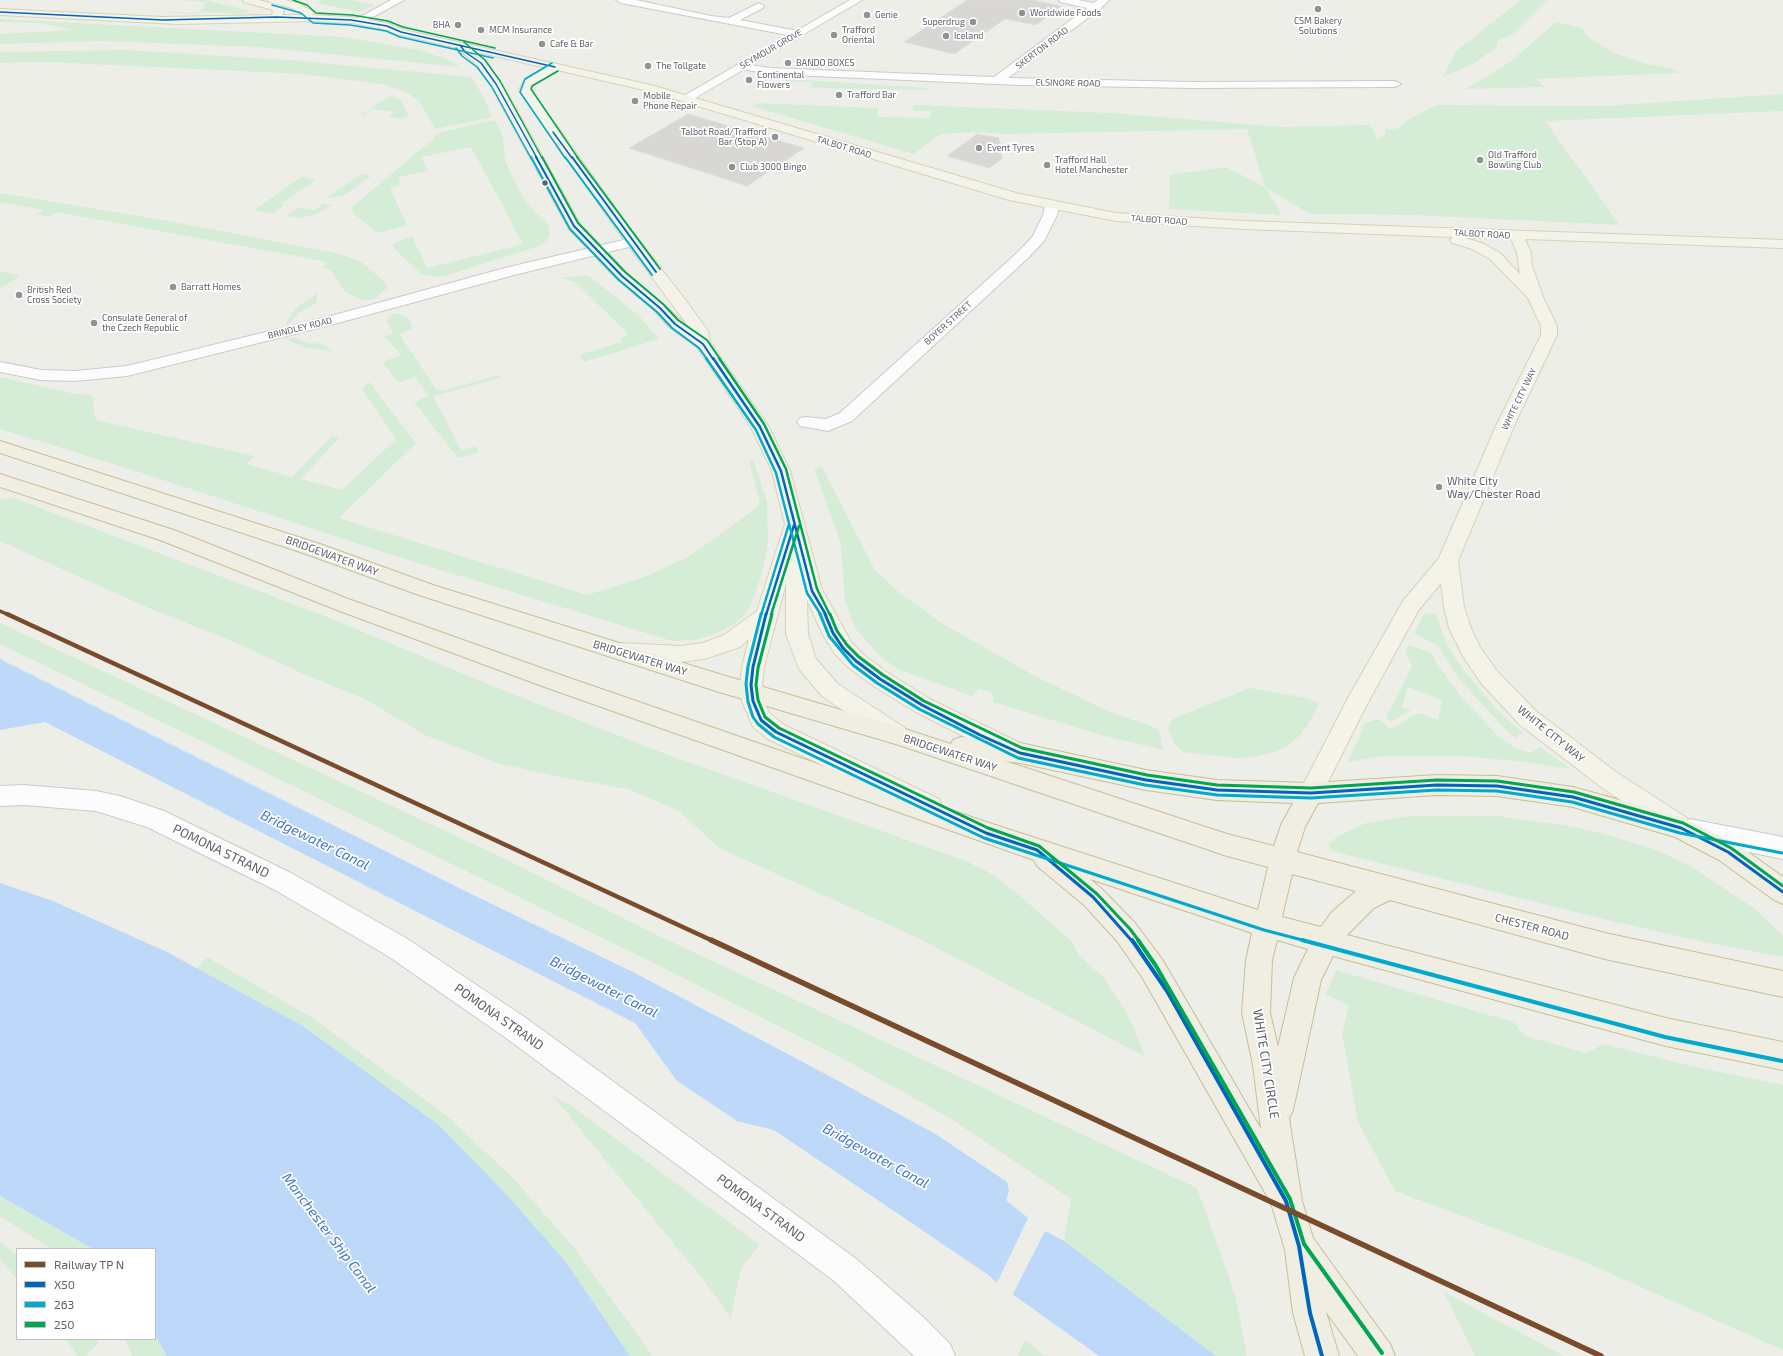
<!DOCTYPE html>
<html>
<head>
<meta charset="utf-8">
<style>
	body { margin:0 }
	#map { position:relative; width:1783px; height:1356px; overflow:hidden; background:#eeeee9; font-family:"Exo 2",sans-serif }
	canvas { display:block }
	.legend { position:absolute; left:16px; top:1248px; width:140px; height:92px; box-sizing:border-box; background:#fff; border:1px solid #bfc0c2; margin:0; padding:5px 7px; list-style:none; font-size:12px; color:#5e6167 }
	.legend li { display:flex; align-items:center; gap:8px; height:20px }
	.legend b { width:20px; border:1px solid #bfc0c2 }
</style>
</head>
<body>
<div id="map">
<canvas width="1783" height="1356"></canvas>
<ul class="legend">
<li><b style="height:5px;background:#7a4b2a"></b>Railway TP N</li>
<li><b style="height:5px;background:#0065bd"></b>X50</li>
<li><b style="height:5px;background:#00a9ce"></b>263</li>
<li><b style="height:5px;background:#00a651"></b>250</li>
</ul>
</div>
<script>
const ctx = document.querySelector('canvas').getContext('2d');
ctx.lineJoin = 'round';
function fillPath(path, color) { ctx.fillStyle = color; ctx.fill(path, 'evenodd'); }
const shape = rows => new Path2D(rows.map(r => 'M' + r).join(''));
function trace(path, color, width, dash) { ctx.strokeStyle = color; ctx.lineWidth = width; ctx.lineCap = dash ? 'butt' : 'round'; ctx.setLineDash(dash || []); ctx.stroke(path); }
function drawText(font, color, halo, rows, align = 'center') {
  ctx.font = font + ' "Exo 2",sans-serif'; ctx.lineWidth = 3.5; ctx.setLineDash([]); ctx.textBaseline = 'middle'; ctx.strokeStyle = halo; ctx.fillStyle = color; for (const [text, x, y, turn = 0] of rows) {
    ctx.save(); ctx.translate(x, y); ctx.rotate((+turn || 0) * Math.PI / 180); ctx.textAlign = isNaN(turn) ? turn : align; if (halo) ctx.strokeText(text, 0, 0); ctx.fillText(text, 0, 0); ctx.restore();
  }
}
const green = shape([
	[179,0,206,0,250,11,242,14,204,12,194,14,136,11,190,13,198,12,206,6,202,5,207,2],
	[322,0,352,0,375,5,359,12,316,3],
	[1521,0,1547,0,1512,35,1498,40,1496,48,1473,64,1443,77,1456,51],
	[0,19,344,37,419,50,449,60,460,67,259,47,103,41,0,44,0,34,72,30,41,23,0,22],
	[1556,22,1582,28,1589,38,1617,54,1643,63,1674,69,1679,73,1535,79,1545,87,1466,89,1510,62],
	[126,50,289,60,471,77,483,96,492,117,435,129,419,101,404,91,382,84,303,74,47,62,0,63,0,52],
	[786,79,928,88,928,90,811,88,813,82,785,81],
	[1783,94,1783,111,1545,121,1620,225,1412,215,1310,214,1266,188,1282,215,1169,209,1170,175,1226,167,1265,187,1247,129,1006,134,974,132,940,134,914,154,752,106,757,103,877,108,878,117,930,118,931,111,912,111,914,105,1112,113,1282,127,1370,125,1377,139,1386,134,1385,129,1395,129,1405,124,1405,121,1436,105,1603,106],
	[391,95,401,100,409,116,403,119,388,117,395,112,372,109,364,115,361,115],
	[495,120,503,137,505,161,523,197,535,212,549,225,549,236,546,241,539,246,445,276,436,277,421,274,392,246,396,242,412,236,427,268,523,244,471,147,421,157,428,171,398,177,401,185,390,188,407,225,377,233,354,214,351,210,351,208,433,139,437,133],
	[361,174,371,176,343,196,326,198],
	[301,177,316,180,281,204,284,205,272,214,254,210],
	[0,193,174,222,336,253,360,261,384,281,387,288,376,298,364,301,345,292,330,270,322,267,328,262,57,212,49,217,37,214,43,210,0,202],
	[323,204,332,205,314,215,299,218,286,216,298,208,315,210],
	[0,271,18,275,19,277,0,288],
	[576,276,588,276,593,279,638,315,659,339,584,362,579,355,622,342,620,338,629,335,575,282,560,278],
	[318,293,316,303,298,313,291,322,284,326,295,309],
	[398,313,409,319,412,329,399,334,436,389,442,391,499,375,500,378,433,396,462,451,476,446,479,452,458,458,414,402,429,396,415,377,399,383,382,362,401,355,384,336,393,333,387,322,389,316],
	[295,338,308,343,324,344,332,351,306,348,285,339],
	[0,377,75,394,92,395,96,420,254,456,247,464,292,477,332,436,340,437,301,479,342,490,396,439,362,389,369,382,416,443,339,518,587,595,644,577,688,557,755,509,760,502,749,461,753,459,767,502,768,543,763,568,756,592,748,611,735,624,713,635,693,640,672,641,389,554,142,473,0,429],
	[822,467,875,570,901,594,943,624,1035,676,1110,712,1159,729,1163,750,1101,735,993,702,993,694,986,690,979,689,972,696,963,693,898,669,881,657,855,628,845,601,841,545,814,468],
	[14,498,330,618,490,685,663,753,966,861,992,874,1017,893,1070,940,1080,956,1104,978,1128,1015,1146,1057,918,938,719,848,679,811,628,789,559,777,500,764,425,735,367,700,306,675,234,642,146,607,0,541,0,499],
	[1435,613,1448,647,1463,669,1498,711,1523,733,1515,738,1505,729,1459,679,1438,646,1414,633,1424,614],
	[0,623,499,856,659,936,1197,1188,1235,1294,1247,1356,1216,1356,1064,1241,1071,1199,948,1117,840,1057,645,959,224,752,0,644],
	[1408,645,1430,652,1446,677,1467,703,1496,734,1515,748,1531,753,1540,747,1571,769,1517,761,1460,756,1383,756,1348,762,1365,723,1379,719,1391,729,1418,713,1438,720,1442,700,1408,687,1402,707,1411,710,1391,722,1386,718,1412,666,1405,652],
	[1250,688,1306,698,1316,701,1319,704,1311,720,1299,736,1286,747,1274,752,1253,757,1235,758,1182,752,1173,741,1167,727,1174,718],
	[1410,816,1497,816,1525,820,1565,825,1604,834,1654,849,1689,865,1755,909,1783,936,1783,957,1704,942,1612,921,1332,851,1329,844,1338,836,1366,823],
	[207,957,311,1017,447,1116,513,1178,575,1249,653,1356,630,1356,565,1261,439,1125,303,1026,197,968],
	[1336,970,1513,1022,1525,1036,1586,1053,1604,1044,1691,1066,1783,1085,1783,1350,1582,1261,1395,1191,1358,1122,1342,1033,1349,1006,1326,994],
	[552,1095,570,1105,760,1245,741,1268,731,1318,706,1283],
	[0,1196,93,1249,51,1249,0,1216],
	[0,1242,17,1255,17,1279,0,1260],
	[1444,1292,1564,1356,1475,1356],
	[155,1335,167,1356,132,1356,125,1339,155,1339],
	[66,1339,97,1339,99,1343,85,1356,78,1356],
	[1025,1340,1045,1356,1018,1356]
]);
const water = shape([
	[0,659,469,893,635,973,831,1077,937,1135,1007,1182,1009,1191,1006,1200,1028,1218,1045,1231,1064,1241,1216,1356,1099,1356,997,1283,987,1274,774,1130,737,1121,677,1081,635,1023,45,722,0,730],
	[0,883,53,901,167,952,303,1026,439,1125,502,1190,565,1261,630,1356,167,1356,155,1335,155,1249,93,1249,0,1196]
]);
const pier = shape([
	[1029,1216,1046,1229,1012,1296,996,1285]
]);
const building = shape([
	[967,0,1033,0,1061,6,1036,25,1005,19,954,54,904,42,967,0],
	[688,114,804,148,747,186,629,148,688,114],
	[977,134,999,138,1002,159,989,168,947,156,977,134]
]);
const street = shape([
	[391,0,404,0,362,23,354,23,353,21,391,0],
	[616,0,636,0,711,16,729,18,759,3,764,6,763,8,740,20,798,31,803,34,798,37,621,3,616,0],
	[1059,0,1078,0,1093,3,1098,0,1109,0,1100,9,1008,78,1193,82,1395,81,1401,84,1395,87,1193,88,1020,85,769,74,737,68,735,66,741,63,769,68,994,77,1087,8,1060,2,1059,0],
	[1052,202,1057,203,1059,206,1057,215,1044,241,1028,258,852,421,828,431,800,426,797,422,800,418,806,417,826,419,840,413,1018,252,1033,236,1043,215,1045,206,1047,203,1052,202],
	[632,238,637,239,639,242,637,245,514,275,338,323,127,376,75,381,41,380,0,372,0,362,41,370,75,371,127,366,327,317,505,268,632,238],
	[24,785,96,791,120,796,164,811,293,874,406,938,526,1018,855,1258,922,1316,950,1344,955,1356,914,1356,833,1280,506,1038,388,956,275,890,147,827,96,811,24,805,0,806,0,786,24,785],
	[1690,819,1783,837,1783,859,1681,838,1678,830,1681,822,1690,819]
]);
const secondary = shape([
	[850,0,862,0,690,101,686,102,680,98,850,0]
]);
const primary = shape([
	[243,0,259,0,281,6,284,11,282,15,304,15,292,8,269,2,268,0,285,0,300,4,312,11,313,13,312,15,351,17,387,23,404,30,651,85,1016,193,1116,213,1244,221,1783,240,1783,248,1525,239,1531,253,1532,266,1543,297,1557,326,1557,335,1514,426,1458,561,1464,607,1471,628,1480,647,1497,671,1536,711,1616,772,1687,818,1690,826,1687,834,1678,837,1669,834,1600,786,1520,725,1481,683,1464,658,1449,628,1444,607,1441,583,1418,611,1365,708,1319,800,1311,803,1303,800,1299,793,1348,698,1403,601,1439,558,1496,426,1541,335,1541,326,1528,298,1490,259,1472,249,1452,243,1450,240,1453,237,1244,229,1116,221,1009,200,648,91,557,70,533,85,531,90,632,231,687,302,708,331,710,342,769,427,790,471,822,590,851,642,864,655,888,673,930,699,1024,745,1028,752,1024,759,1016,762,1008,759,914,711,872,685,848,667,835,654,822,633,807,600,808,634,816,659,838,684,905,728,908,735,905,742,897,744,889,742,822,696,799,669,786,634,786,583,764,667,762,685,764,701,769,713,784,725,939,799,942,806,939,813,930,817,768,739,753,727,742,701,740,685,742,667,749,639,740,647,704,659,680,662,619,659,611,657,608,651,611,645,619,643,680,646,703,643,724,635,757,611,785,524,772,471,751,427,697,347,669,327,655,311,617,279,569,229,490,84,477,65,457,48,397,34,384,29,351,23,314,21,177,24,0,15,0,9,162,17,272,15,273,10,244,2,243,0],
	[473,51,546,68,524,81,519,90,622,237,689,327,627,273,580,224,502,84,485,61,473,51],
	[1462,237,1511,239,1517,253,1520,274,1500,253,1482,243,1462,237]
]);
const highway = shape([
	[0,441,320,544,433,585,719,674,899,727,951,744,953,740,961,737,1020,743,1146,770,1217,780,1311,783,1437,775,1497,776,1573,787,1681,817,1737,844,1783,877,1783,904,1774,900,1719,860,1675,837,1573,807,1497,796,1437,795,1318,803,1305,827,1297,852,1605,933,1783,971,1783,997,1605,959,1390,900,1374,908,1347,935,1666,1018,1783,1042,1783,1070,1666,1046,1333,956,1321,980,1293,1110,1289,1118,1302,1201,1313,1238,1390,1344,1395,1356,1358,1356,1326,1312,1339,1356,1305,1356,1293,1313,1285,1250,1271,1203,1142,977,1117,941,1084,905,1037,866,1034,860,542,686,337,610,160,540,0,487,0,474,174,530,351,600,558,674,986,822,1258,910,1268,867,1227,856,899,745,719,692,419,595,306,554,0,453,0,441],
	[1005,761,1020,763,1146,790,1217,800,1293,803,1281,825,1274,846,1227,834,1005,761],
	[1292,874,1356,891,1332,912,1321,927,1282,917,1292,874],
	[1090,879,1252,933,1246,960,1242,1013,1253,1065,1261,1129,1162,959,1135,923,1102,889,1090,879],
	[1277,940,1308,949,1294,978,1278,1047,1270,1013,1272,960,1277,940]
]);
const bus1Far4 = shape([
	[0,12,163,20,277,17,351,20,387,26,401,32,555,67],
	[460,45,465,52,481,63,496,84,537,158],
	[553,132,572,158]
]);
const bus1Far3 = shape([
	[536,157,574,226,622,276,660,308,675,324,703,344,713,359],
	[572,157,656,272]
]);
const bus1Far2 = shape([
	[713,358,760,427,781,471,812,591,826,615],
	[766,615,794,525]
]);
const bus1Far1 = shape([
	[766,614,753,667,751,685,753,701,761,720,776,732,986,833,1037,850,1093,897,1132,941],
	[825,614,833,633,843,648,856,661,880,679,922,705,980,735,1020,753,1146,780,1217,790,1311,793,1437,785,1497,786,1573,797,1681,828,1728,852,1783,892]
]);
const bus1 = shape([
	[1132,940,1167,991,1286,1201,1299,1246,1310,1313,1322,1356]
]);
const bus2Far4 = shape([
	[272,5,301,13,313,23,350,25,386,31,400,37,493,58],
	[456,48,462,56,477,67,492,87,531,158],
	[552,63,525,79,520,92,565,158]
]);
const bus2Far3 = shape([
	[531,157,570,229,619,280,657,312,672,328,699,348,707,359],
	[565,157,652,275]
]);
const bus2Far2 = shape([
	[706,358,756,430,776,473,807,593,821,615],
	[761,615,789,524]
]);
const bus2Far1 = shape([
	[761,614,748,666,746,684,748,702,753,717,758,724,774,737,984,838,1264,930,1306,941],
	[820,614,829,636,853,665,877,683,919,709,1018,758,1145,785,1217,795,1311,798,1437,790,1497,791,1572,802,1680,833,1782,853]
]);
const bus2 = shape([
	[1302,940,1665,1037,1782,1061]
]);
const bus3Far4 = shape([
	[293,0,307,5,316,13,352,15,388,21,403,27,495,48],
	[464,42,485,60,500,81,542,158],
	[558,71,532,86,531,89,578,158]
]);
const bus3Far3 = shape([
	[542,157,578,223,625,272,663,304,678,320,707,340,720,359],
	[577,157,660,269]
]);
const bus3Far2 = shape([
	[719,358,764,424,786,469,817,589,830,615],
	[771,615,799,526]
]);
const bus3Far1 = shape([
	[772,614,758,668,756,685,758,700,765,717,779,728,988,828,1039,846,1097,894,1130,929,1139,941],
	[830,614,837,631,847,645,859,657,883,675,924,701,1022,748,1147,775,1217,785,1311,788,1437,780,1497,781,1574,792,1683,823,1731,848,1783,886]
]);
const bus3 = shape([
	[1138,940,1156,966,1290,1199,1304,1244,1382,1353]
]);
const rail1Far2 = shape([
	[0,611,9,615]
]);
const rail1Far1 = shape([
	[7,614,713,941]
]);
const rail1 = shape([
	[711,940,1601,1356]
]);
const markers = [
	[1318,9,4,"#909294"],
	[1022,13,4,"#909294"],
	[867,15,4,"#909294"],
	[973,22,4,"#909294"],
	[458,25,4,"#909294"],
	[481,30,4,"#909294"],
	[834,35,4,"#909294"],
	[946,36,4,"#909294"],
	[542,44,4,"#909294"],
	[788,63,4,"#909294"],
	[648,66,4,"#909294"],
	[749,80,4,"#909294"],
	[839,95,4,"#909294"],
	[635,101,4,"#909294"],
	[775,137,4,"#909294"],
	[979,148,4,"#909294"],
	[1480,160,4,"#909294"],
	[1047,165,4,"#909294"],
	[732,167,4,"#909294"],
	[545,183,3.5,"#5e6167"],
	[173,287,4,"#909294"],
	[19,295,4,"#909294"],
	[94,323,4,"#909294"],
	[1439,487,4,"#909294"]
];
const farPoinames = [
	["Worldwide Foods",1030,13],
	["Genie",875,15],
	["CSM Bakery",1318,21,"center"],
	["Solutions",1318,31,"center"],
	["Superdrug",965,22,"right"],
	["BHA",450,25,"right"],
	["MCM Insurance",489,30],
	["Trafford",842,30],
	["Oriental",842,40],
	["Iceland",954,36],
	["Cafe & Bar",550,44],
	["BANDO BOXES",796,63],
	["The Tollgate",656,66],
	["Continental",757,75],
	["Flowers",757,85],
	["Trafford Bar",847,95],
	["Mobile",643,96],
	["Phone Repair",643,106],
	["Talbot Road/Trafford",767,132,"right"],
	["Bar (Stop A)",767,142,"right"],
	["Event Tyres",987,148],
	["Old Trafford",1488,155],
	["Bowling Club",1488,165],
	["Trafford Hall",1055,160],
	["Hotel Manchester",1055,170],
	["Club 3000 Bingo",740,167],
	["Barratt Homes",181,287],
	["British Red",27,290],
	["Cross Society",27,300],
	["Consulate General of",102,318],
	["the Czech Republic",102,328]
];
const farStreetnames = [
	["SKERTON ROAD",1042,48,-37],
	["SEYMOUR GROVE",771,49,-30],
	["ELSINORE ROAD",1068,83,1],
	["TALBOT ROAD",844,147,17],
	["TALBOT ROAD",1159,220,4],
	["TALBOT ROAD",1482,234,3],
	["BOYER STREET",948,323,-42],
	["BRINDLEY ROAD",300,328,-14],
	["WHITE CITY WAY",1519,399,-64]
];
const poiNames = [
	["White City",1447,481],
	["Way/Chester Road",1447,494]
];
const streetNames = [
	["BRIDGEWATER WAY",332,556,20],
	["BRIDGEWATER WAY",640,658,17],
	["WHITE CITY WAY",1551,734,39],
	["BRIDGEWATER WAY",950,753,18],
	["CHESTER ROAD",1532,927,15]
];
const nearStreetnames = [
	["POMONA STRAND",221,851,26],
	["POMONA STRAND",499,1017,35],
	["WHITE CITY CIRCLE",1266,1064,81],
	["POMONA STRAND",761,1208,36]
];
const nearWaternames = [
	["Bridgewater Canal",315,840,26],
	["Bridgewater Canal",604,987,27],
	["Bridgewater Canal",876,1156,29],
	["Manchester Ship Canal",329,1233,53]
];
fillPath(green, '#d5ecd6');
fillPath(water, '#bdd8f8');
fillPath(pier, '#eeeee9');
fillPath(building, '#d8d7d4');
trace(building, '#deddd8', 1);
trace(street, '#cacbc9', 2);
trace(secondary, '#cbcbcb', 2);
trace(primary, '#d7d2b5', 2);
trace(highway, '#c7be95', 2);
fillPath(street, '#fcfcfc');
fillPath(secondary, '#fcfcfc');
fillPath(primary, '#f3f3e9');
fillPath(highway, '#f0eee2');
trace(bus1Far4, '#0065bd', 1.5);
trace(bus1Far3, '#0065bd', 2);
trace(bus1Far2, '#0065bd', 2.5);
trace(bus1Far1, '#0065bd', 3);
trace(bus1, '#0065bd', 4);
trace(bus2Far4, '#00a9ce', 1.5);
trace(bus2Far3, '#00a9ce', 2);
trace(bus2Far2, '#00a9ce', 2.5);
trace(bus2Far1, '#00a9ce', 3);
trace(bus2, '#00a9ce', 4);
trace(bus3Far4, '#00a651', 1.5);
trace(bus3Far3, '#00a651', 2);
trace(bus3Far2, '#00a651', 2.5);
trace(bus3Far1, '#00a651', 3);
trace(bus3, '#00a651', 4);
trace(rail1Far2, '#7a4b2a', 3.5);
trace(rail1Far1, '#7a4b2a', 4.5);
trace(rail1, '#7a4b2a', 5.5);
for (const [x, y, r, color] of markers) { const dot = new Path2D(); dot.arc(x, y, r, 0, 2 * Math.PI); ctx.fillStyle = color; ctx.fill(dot); trace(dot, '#fff', 1.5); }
drawText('9px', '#5e6167', '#fff', farPoinames, 'left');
drawText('9px', '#5e6167', '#fff', farStreetnames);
drawText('11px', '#5e6167', '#fff', poiNames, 'left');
drawText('11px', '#5e6167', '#fff', streetNames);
drawText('13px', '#5e6167', '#fff', nearStreetnames);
drawText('italic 14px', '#4174cc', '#fff', nearWaternames);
</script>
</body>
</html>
